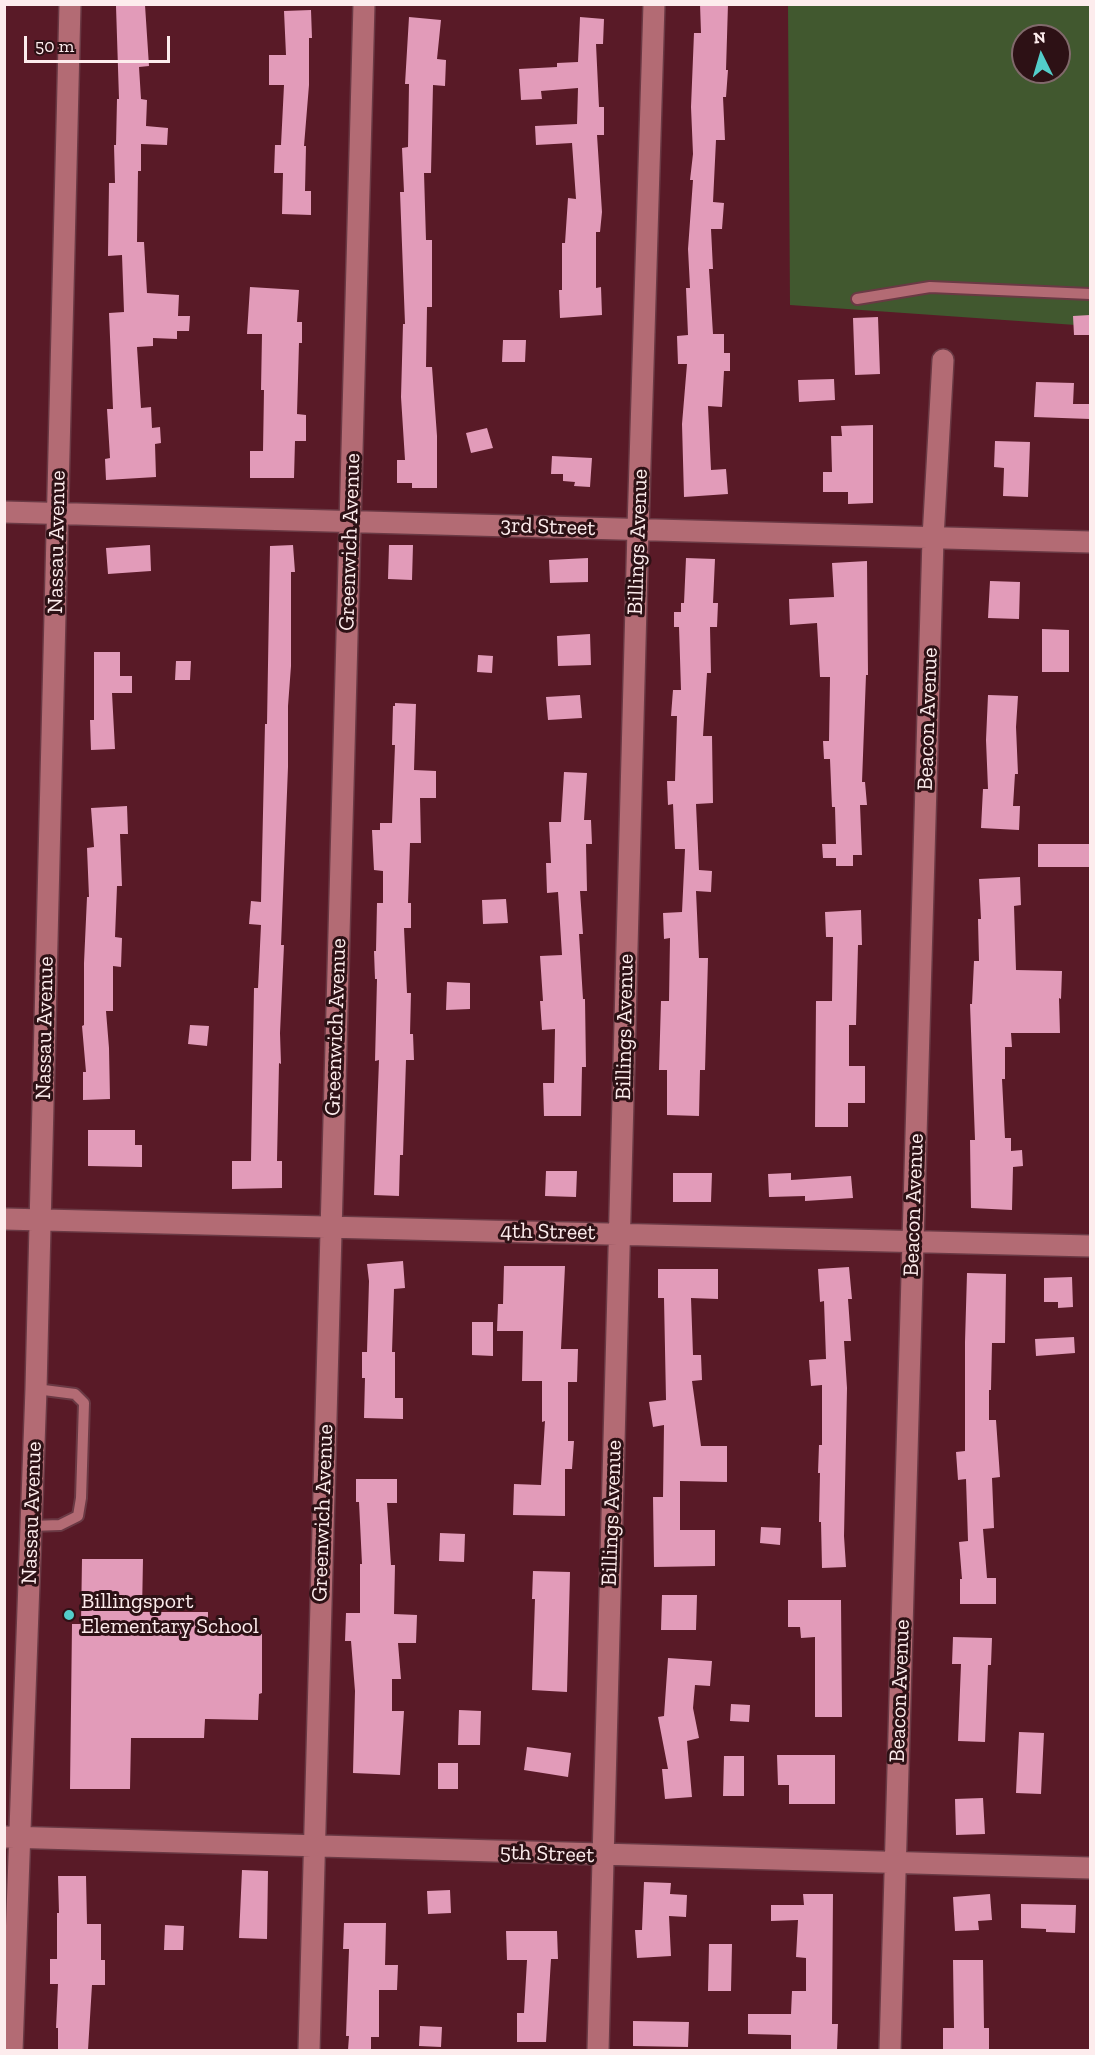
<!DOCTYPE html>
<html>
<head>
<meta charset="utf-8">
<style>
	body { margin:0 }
	#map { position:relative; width:1095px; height:2055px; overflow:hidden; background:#591a27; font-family:"Zilla Slab",serif }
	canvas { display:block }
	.frame { position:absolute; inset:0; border:6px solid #fdeced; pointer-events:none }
	.north { position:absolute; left:1011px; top:24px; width:60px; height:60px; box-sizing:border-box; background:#2d1115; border:2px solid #80696b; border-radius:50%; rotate:355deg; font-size:16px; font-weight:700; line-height:24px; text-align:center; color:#fdeced }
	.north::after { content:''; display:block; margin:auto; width:21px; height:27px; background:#53cdca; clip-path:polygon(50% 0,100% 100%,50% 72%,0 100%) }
	.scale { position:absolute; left:24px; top:36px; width:146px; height:27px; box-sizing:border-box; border:3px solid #fdeced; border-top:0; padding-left:8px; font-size:18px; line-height:21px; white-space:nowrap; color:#fdeced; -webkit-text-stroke:4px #2d1115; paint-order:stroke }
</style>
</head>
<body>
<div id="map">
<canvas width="1095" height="2055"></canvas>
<div class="frame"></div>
<div class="north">N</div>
<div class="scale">50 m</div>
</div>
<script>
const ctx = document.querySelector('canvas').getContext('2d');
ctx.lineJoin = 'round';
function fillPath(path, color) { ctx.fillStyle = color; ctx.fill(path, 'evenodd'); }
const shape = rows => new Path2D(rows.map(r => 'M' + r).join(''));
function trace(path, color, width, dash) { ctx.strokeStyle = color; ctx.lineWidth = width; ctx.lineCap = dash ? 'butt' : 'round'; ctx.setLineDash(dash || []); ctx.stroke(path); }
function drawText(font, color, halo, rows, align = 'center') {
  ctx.font = font + ' "Zilla Slab",serif'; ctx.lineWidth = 6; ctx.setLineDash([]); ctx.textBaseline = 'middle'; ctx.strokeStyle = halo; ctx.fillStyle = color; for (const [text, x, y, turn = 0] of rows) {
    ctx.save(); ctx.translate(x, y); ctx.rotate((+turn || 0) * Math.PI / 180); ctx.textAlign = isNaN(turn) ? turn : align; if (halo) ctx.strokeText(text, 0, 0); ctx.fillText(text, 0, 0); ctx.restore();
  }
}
const green = shape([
	[788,5,1090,5,1090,326,790,305],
	[1023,36,1059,36,1059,72,1023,72]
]);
const building = shape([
	[700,4,728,4,726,70,728,70,726,97,723,97,725,140,716,140,713,202,724,203,722,229,711,229,713,269,709,269,713,334,724,334,724,353,730,353,730,371,724,371,722,407,708,406,711,470,726,469,728,494,684,497,682,424,687,364,678,364,677,336,688,335,686,288,690,288,688,249,693,180,690,180,693,154,691,107,694,33,701,33],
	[145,5,149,66,139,67,141,99,147,100,146,126,168,128,167,145,141,144,141,171,138,171,137,242,144,242,147,293,179,295,178,316,190,316,189,331,177,331,177,339,153,338,153,346,137,347,141,408,151,407,152,428,160,427,161,443,155,444,156,477,106,480,105,459,110,458,107,409,113,409,109,313,124,312,122,255,108,256,109,183,115,183,114,145,116,145,117,99,119,99,116,6],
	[311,10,312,38,309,38,309,85,304,146,306,146,305,191,311,191,311,215,282,214,283,173,274,173,275,145,281,145,284,85,269,85,269,55,286,55,284,11],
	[409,17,441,20,437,59,446,60,445,86,433,85,431,173,424,173,426,240,432,240,432,307,427,307,426,367,432,367,437,436,437,488,412,488,412,483,397,483,397,460,405,460,401,397,403,324,405,324,400,192,404,192,402,148,408,147,409,84,405,84],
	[580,17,604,19,603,44,596,44,599,107,604,107,604,135,597,135,602,212,600,232,596,232,596,288,601,287,602,315,560,318,559,290,562,290,562,243,565,243,568,198,576,199,572,143,536,145,535,126,577,124,578,88,541,91,542,99,521,100,519,69,557,67,557,63,578,62],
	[250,287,299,290,297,322,302,322,302,343,299,343,297,414,306,415,306,441,295,441,294,478,250,478,250,451,263,451,264,390,261,390,262,334,247,334],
	[1090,315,1090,335,1074,335,1073,316],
	[878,317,880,374,855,375,853,318],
	[503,340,526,340,525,362,502,362],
	[834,379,835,400,799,402,798,380],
	[1036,382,1074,383,1073,404,1090,404,1090,419,1034,417],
	[873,425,873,503,848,504,848,492,823,492,823,472,832,472,831,436,842,436,841,426],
	[487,428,493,448,471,453,466,433],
	[995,441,1030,442,1028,497,1003,496,1004,468,994,467],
	[552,456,592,458,590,487,574,486,575,482,563,481,563,474,551,474],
	[150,545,151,571,108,574,106,548],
	[293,545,295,572,291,572,291,666,288,706,288,767,281,945,284,945,280,1033,281,1064,279,1063,277,1161,282,1161,282,1188,232,1189,232,1161,251,1161,254,988,258,988,261,925,249,924,251,901,261,902,265,724,267,724,270,546],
	[389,545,413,545,412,580,388,579],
	[588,558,588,582,550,583,549,560],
	[686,558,715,559,713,603,718,603,717,627,710,627,711,673,707,673,703,736,712,736,713,803,696,804,699,870,712,871,711,892,696,891,699,958,708,958,705,1070,700,1070,699,1116,667,1115,667,1070,659,1070,661,1001,669,1001,670,938,664,939,663,913,682,912,685,849,675,849,673,804,668,805,667,781,675,781,677,716,671,716,673,690,681,690,679,627,674,627,674,612,681,612,681,603,684,603],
	[867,561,868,675,866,675,862,782,865,782,867,805,860,805,862,855,853,855,853,866,836,866,836,858,823,858,822,844,836,844,835,807,832,807,830,759,824,759,823,741,829,741,830,677,820,677,817,623,790,625,789,599,834,597,832,563],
	[990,581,1020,582,1019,619,988,618],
	[1042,629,1069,630,1069,672,1042,672],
	[590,634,591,665,558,666,557,636],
	[94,652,120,652,120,676,132,676,132,693,112,693,115,749,91,750,90,720,94,720],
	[478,655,493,656,492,673,477,672],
	[176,661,191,661,190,680,175,680],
	[580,695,582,718,548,720,546,697],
	[988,695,1018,696,1016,727,1018,774,1015,774,1013,806,1020,806,1019,830,981,828,983,789,988,789,986,740],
	[395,703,416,704,414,770,436,771,436,798,420,798,421,843,410,843,408,903,411,903,411,928,404,928,407,993,411,993,410,1034,413,1034,414,1060,406,1060,403,1155,400,1155,399,1196,374,1195,379,1060,375,1061,377,979,375,979,374,951,376,951,377,903,383,903,383,871,374,870,372,830,380,830,380,823,392,823,395,745,392,745,393,706,395,706],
	[564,772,587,773,584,820,591,820,592,844,586,844,587,891,580,891,583,934,579,934,583,999,585,999,586,1067,582,1067,581,1116,544,1116,543,1083,554,1083,555,1029,542,1030,540,1001,543,1001,540,956,562,955,558,892,547,893,546,863,551,863,549,822,561,822],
	[127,806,128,834,120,834,122,886,117,886,115,937,122,938,121,967,113,966,113,1011,106,1011,109,1048,110,1099,83,1100,83,1072,86,1072,82,1026,84,1025,84,963,87,897,89,897,87,848,94,847,91,808],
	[1038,844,1090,844,1090,867,1038,867],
	[1020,877,1021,905,1014,906,1016,970,1062,971,1061,999,1059,998,1060,1033,1011,1033,1012,1047,1005,1047,1005,1079,1002,1079,1005,1138,1011,1138,1011,1151,1022,1150,1023,1166,1013,1167,1012,1210,971,1208,970,1140,975,1140,970,1004,972,1004,974,961,979,961,978,919,981,919,979,879],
	[506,899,508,923,483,924,482,900],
	[861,910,862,945,858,945,856,1025,849,1025,849,1066,865,1066,865,1103,848,1103,848,1127,815,1127,816,1001,832,1001,833,937,826,937,825,912],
	[447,982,470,983,470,1009,446,1010],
	[190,1025,209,1026,207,1046,188,1044],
	[88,1130,135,1130,135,1145,142,1145,142,1167,88,1166],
	[546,1171,577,1171,576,1197,545,1196],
	[673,1173,712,1173,711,1202,673,1202],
	[791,1173,791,1180,851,1176,853,1198,805,1201,805,1196,769,1197,768,1174],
	[403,1261,405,1288,394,1289,392,1352,395,1352,395,1398,403,1398,403,1419,364,1418,365,1378,362,1378,362,1352,367,1352,369,1281,367,1264],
	[504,1266,565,1266,561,1349,578,1349,577,1382,568,1382,568,1441,574,1441,572,1469,565,1469,565,1516,513,1515,514,1484,541,1485,545,1421,542,1422,542,1381,522,1381,523,1331,497,1331,498,1304,503,1304],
	[849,1267,852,1299,848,1299,851,1341,844,1341,847,1388,844,1536,846,1567,822,1568,821,1522,819,1522,820,1473,818,1473,819,1445,822,1445,822,1385,811,1386,809,1360,826,1359,824,1301,820,1302,818,1269],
	[658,1269,718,1269,718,1299,691,1298,693,1355,701,1355,702,1380,692,1381,701,1446,727,1446,727,1482,680,1481,680,1530,715,1530,715,1566,654,1567,653,1497,663,1497,664,1425,653,1427,649,1402,666,1400,664,1298,658,1298],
	[967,1273,1006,1274,1005,1343,992,1343,991,1390,989,1390,989,1420,996,1420,1000,1477,992,1478,994,1528,983,1529,987,1578,996,1578,996,1604,960,1604,960,1579,962,1579,959,1542,968,1541,966,1479,958,1480,956,1452,965,1451,965,1342],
	[1072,1277,1073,1307,1058,1308,1058,1302,1044,1302,1044,1278],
	[472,1322,493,1322,493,1356,472,1355],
	[1074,1337,1075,1353,1036,1356,1035,1339],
	[356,1479,397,1479,397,1503,387,1503,391,1565,395,1565,394,1614,417,1615,416,1643,398,1643,401,1679,392,1679,392,1711,404,1711,400,1775,353,1773,355,1691,351,1641,345,1641,346,1613,360,1613,360,1564,362,1564,359,1502,356,1502],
	[761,1527,781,1528,780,1545,760,1543],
	[440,1533,465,1534,464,1562,439,1561],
	[82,1559,143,1559,142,1612,208,1612,208,1634,262,1634,262,1693,259,1694,258,1720,205,1719,204,1738,131,1738,130,1789,70,1789,72,1624,81,1624],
	[533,1571,570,1572,567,1692,532,1690,535,1599,532,1599],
	[662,1595,697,1595,696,1630,661,1630],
	[788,1600,841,1600,842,1717,815,1717,815,1637,801,1638,800,1627,788,1627],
	[953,1637,992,1638,991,1665,988,1665,985,1742,958,1741,961,1664,952,1664],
	[668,1658,712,1661,710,1686,695,1685,693,1708,699,1738,687,1741,692,1797,665,1799,662,1769,668,1769,658,1717,664,1716],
	[731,1704,750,1705,749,1722,730,1721],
	[459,1710,481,1711,480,1745,458,1745],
	[1019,1732,1044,1733,1041,1794,1016,1793],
	[527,1747,571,1753,568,1777,524,1770],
	[777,1755,835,1755,835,1804,789,1804,789,1785,778,1785],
	[724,1756,744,1756,744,1796,723,1796],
	[438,1763,458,1763,458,1789,438,1789],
	[983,1798,985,1834,956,1835,955,1799],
	[242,1870,268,1871,267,1939,239,1938],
	[58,1876,86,1876,87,1924,101,1924,101,1960,105,1960,105,1985,92,1985,88,2050,58,2050,58,2028,56,2028,58,1984,50,1984,50,1959,57,1959,57,1913,59,1913],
	[644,1882,671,1883,670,1894,687,1895,686,1917,669,1916,671,1956,637,1958,635,1930,642,1930],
	[450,1890,451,1913,428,1914,427,1891],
	[803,1894,833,1894,832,2024,838,2024,837,2050,791,2049,791,2035,748,2034,748,2014,791,2014,792,1991,806,1991,806,1958,796,1957,798,1920,771,1921,771,1905,804,1905],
	[990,1894,992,1920,978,1921,979,1930,955,1931,953,1897],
	[1021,1904,1076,1905,1075,1933,1046,1932,1046,1929,1021,1928],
	[344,1923,386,1923,385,1965,398,1965,397,1990,379,1990,379,2037,371,2037,371,2050,348,2050,349,2036,346,2036,349,1949,343,1949],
	[165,1925,184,1926,183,1950,164,1950],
	[506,1931,557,1931,558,1959,551,1959,546,2042,517,2042,517,2013,524,2013,527,1960,507,1960],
	[709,1944,732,1944,731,1991,708,1991],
	[953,1960,983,1960,984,2028,989,2028,989,2050,943,2050,943,2028,954,2028],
	[633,2021,689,2022,688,2047,633,2046],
	[420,2026,442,2027,441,2047,419,2046]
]);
const service = shape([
	[857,299,930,287,1090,294],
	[31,1526,60,1525,78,1516,81,1498,84,1403,75,1394,36,1389]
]);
const minor = shape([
	[4,512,1090,542],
	[4,1219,1090,1246],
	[6,1837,1090,1868],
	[12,2050,36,1389,70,4],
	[309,2050,364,4],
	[598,2050,638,529,654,4],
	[890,2050,933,538,943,360]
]);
const markers = [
	[69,1615,6,"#53cdca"]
];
const streetNames = [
	["3rd Street",548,527,2],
	["Nassau Avenue",57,542,-89],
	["Greenwich Avenue",350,542,-88],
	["Billings Avenue",638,542,-88],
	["Beacon Avenue",928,719,-88],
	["Greenwich Avenue",336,1027,-88],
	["Billings Avenue",625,1027,-89],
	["Nassau Avenue",45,1028,-89],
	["Beacon Avenue",914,1205,-88],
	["4th Street",548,1232,1],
	["Nassau Avenue",32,1513,-88],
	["Greenwich Avenue",323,1513,-88],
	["Billings Avenue",612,1513,-88],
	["Beacon Avenue",900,1691,-88],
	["5th Street",547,1854,2]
];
const poiNames = [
	["Billingsport",81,1602],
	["Elementary School",81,1627]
];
fillPath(green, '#41582f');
fillPath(building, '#e29bb9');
trace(service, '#6a3944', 14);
trace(minor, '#6a3944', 24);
trace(service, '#b36b74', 10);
trace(minor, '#b36b74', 21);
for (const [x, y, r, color] of markers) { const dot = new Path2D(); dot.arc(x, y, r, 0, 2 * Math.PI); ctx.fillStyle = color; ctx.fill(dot); trace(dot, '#2d1115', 2); }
drawText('22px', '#fdeced', '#2d1115', streetNames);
drawText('22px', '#fdeced', '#2d1115', poiNames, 'left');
</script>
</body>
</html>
